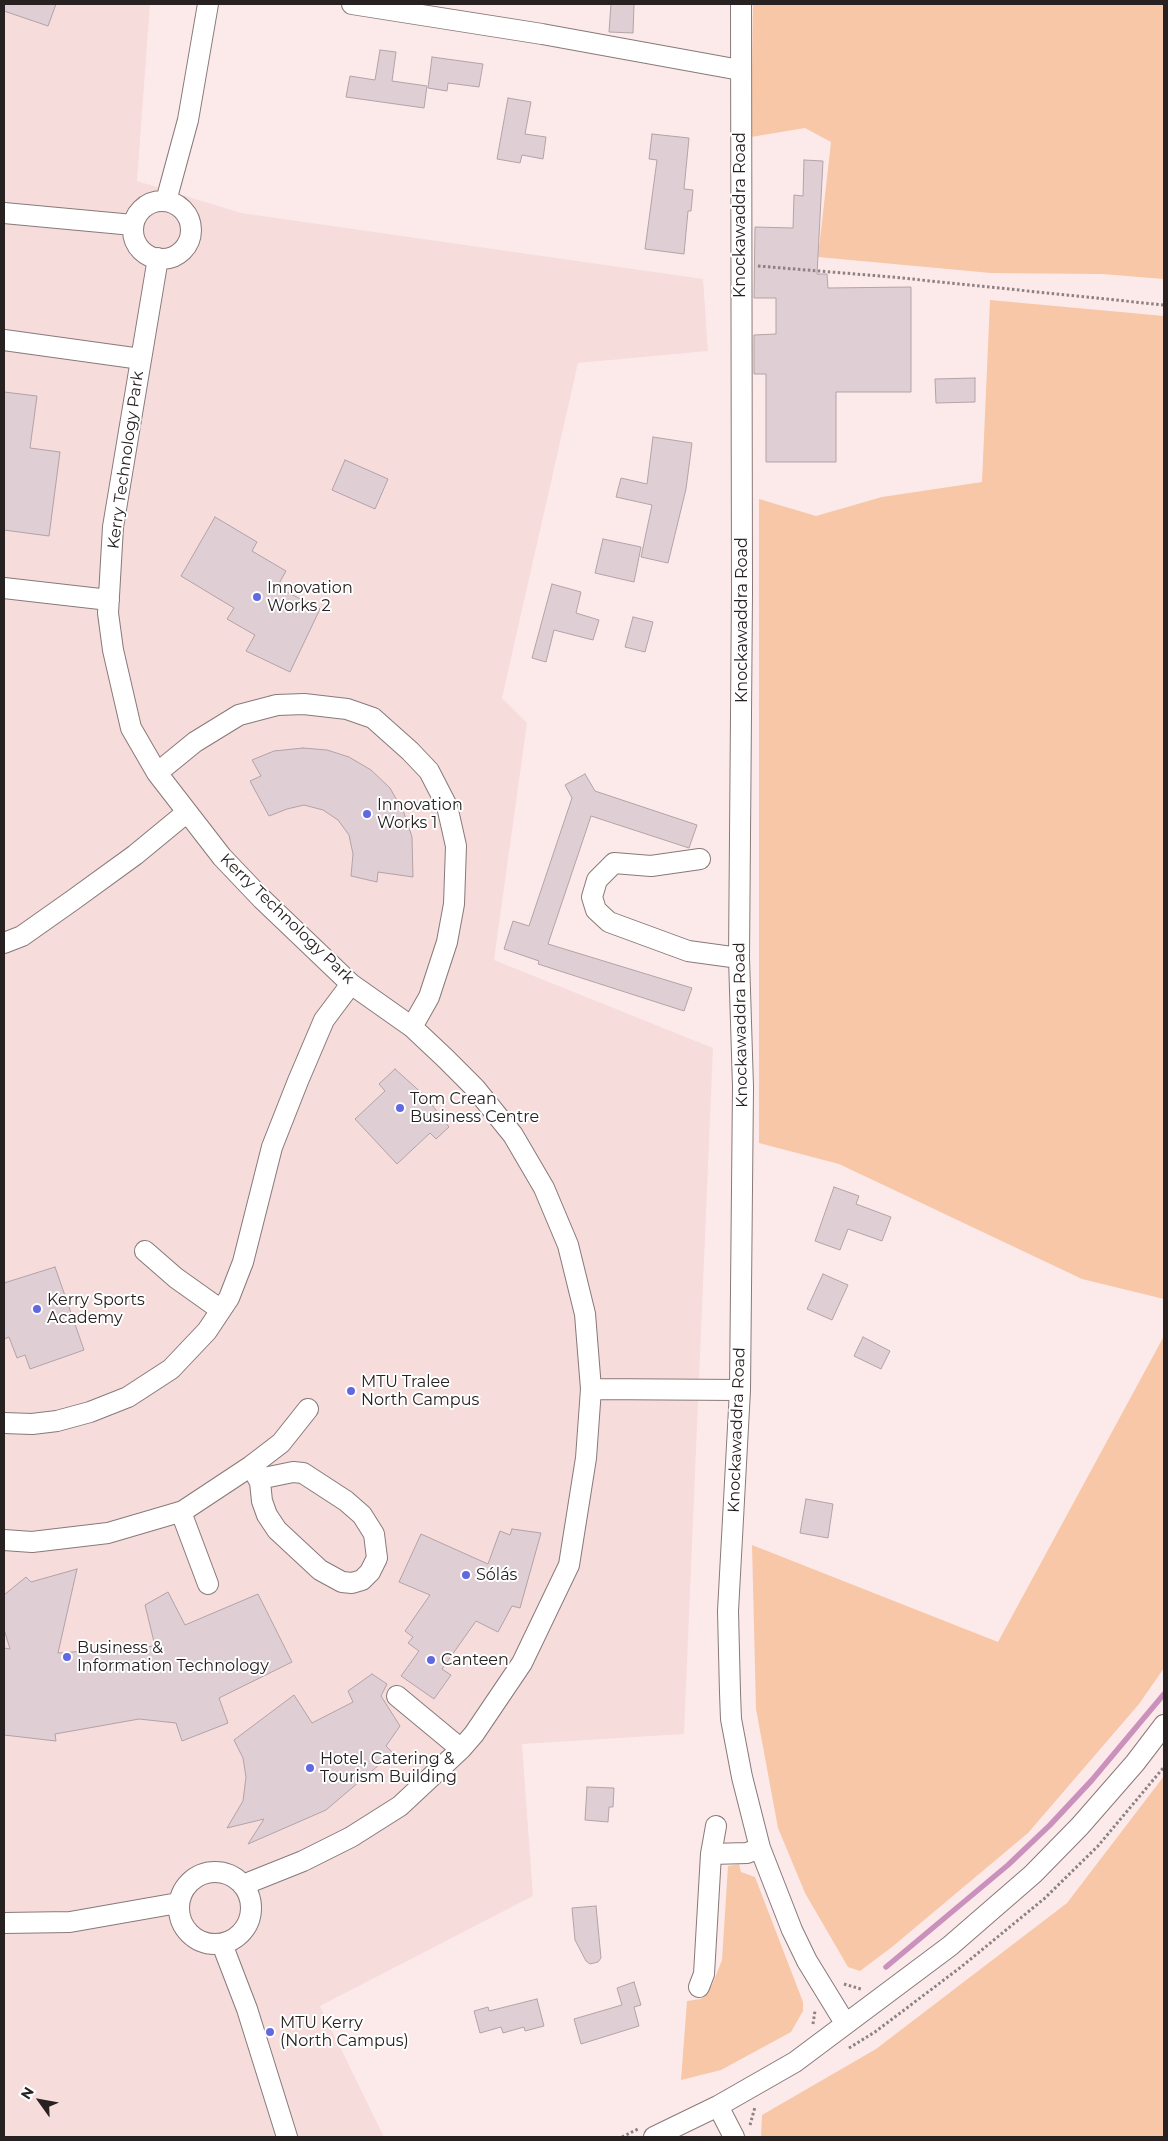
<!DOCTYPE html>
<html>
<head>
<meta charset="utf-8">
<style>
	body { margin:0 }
	#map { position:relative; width:1168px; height:2141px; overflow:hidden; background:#fceaea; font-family:Montserrat,sans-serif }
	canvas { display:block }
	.frame { position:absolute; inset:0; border:5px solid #272121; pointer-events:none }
	.north { position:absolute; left:15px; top:2076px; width:50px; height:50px; -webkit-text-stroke:4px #fff; paint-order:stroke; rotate:302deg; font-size:14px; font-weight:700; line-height:20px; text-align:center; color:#272121 }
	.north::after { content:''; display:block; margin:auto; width:18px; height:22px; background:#272121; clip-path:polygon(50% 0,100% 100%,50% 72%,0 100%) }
</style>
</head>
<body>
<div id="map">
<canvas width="1168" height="2141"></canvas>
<div class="frame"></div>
<div class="north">N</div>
</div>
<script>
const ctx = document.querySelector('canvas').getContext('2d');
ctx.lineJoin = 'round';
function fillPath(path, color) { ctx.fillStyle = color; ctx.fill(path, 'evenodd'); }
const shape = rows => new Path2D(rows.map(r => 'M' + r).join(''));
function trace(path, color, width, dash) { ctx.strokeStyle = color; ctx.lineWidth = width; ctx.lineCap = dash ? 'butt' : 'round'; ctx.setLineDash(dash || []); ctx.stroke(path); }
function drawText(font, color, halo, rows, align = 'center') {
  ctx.font = font + ' Montserrat,sans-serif'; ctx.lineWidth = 4; ctx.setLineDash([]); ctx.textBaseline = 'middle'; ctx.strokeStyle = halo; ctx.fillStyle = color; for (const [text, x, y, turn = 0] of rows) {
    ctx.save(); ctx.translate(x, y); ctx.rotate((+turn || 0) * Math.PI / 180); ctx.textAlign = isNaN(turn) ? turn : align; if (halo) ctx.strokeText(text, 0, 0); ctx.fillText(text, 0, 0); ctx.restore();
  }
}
const built = shape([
	[4,4,150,4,137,181,241,213,703,279,708,351,578,363,502,698,527,723,494,960,713,1048,684,1734,522,1744,533,1896,320,2006,384,2137,4,2137]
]);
const green = shape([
	[753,4,1164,4,1164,279,1102,274,991,273,818,257,831,142,805,128,751,137],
	[990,300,1164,316,1164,1299,1082,1279,839,1164,759,1143,759,499,816,516,882,497,982,482],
	[1164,1336,1164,1668,1139,1704,1028,1833,892,1947,860,1971,848,1967,805,1893,778,1828,756,1709,752,1545,998,1642],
	[1164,1776,1164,2137,761,2137,762,2115,876,2049,1067,1903],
	[739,1864,741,1872,755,1877,803,2002,803,2011,791,2032,721,2070,681,2080,687,2001,701,1999,712,1985,722,1960,728,1866]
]);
const stream = shape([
	[886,1967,1008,1865,1050,1825,1092,1780,1164,1694]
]);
const building = shape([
	[4,4,56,4,48,26,4,11,4,4],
	[611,4,634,4,633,33,609,32,611,4],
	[380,50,396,52,392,81,427,86,424,108,346,97,350,76,375,80,380,50],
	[432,57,483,64,479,87,448,83,447,91,428,88,432,57],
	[508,98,531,102,525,134,546,137,543,159,522,155,520,163,497,159,508,98],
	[652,134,689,138,684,189,693,190,691,211,688,211,684,254,645,249,657,160,649,159,652,134],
	[804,160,823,161,817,274,827,274,828,288,911,287,911,392,836,392,836,462,766,462,766,374,754,374,754,335,776,334,776,298,754,298,755,227,793,228,794,195,803,196,804,160],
	[975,378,975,402,936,403,935,379,975,378],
	[4,392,37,396,30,448,60,452,49,536,4,530,4,392],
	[653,437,692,443,686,489,668,563,641,557,652,505,616,497,621,478,647,484,653,437],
	[345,460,388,479,375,509,332,490,345,460],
	[215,517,257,542,252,551,286,571,277,587,320,609,290,672,246,651,255,635,227,619,234,608,181,576,215,517],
	[603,539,641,547,634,582,595,573,603,539],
	[552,584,581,592,576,613,599,620,593,640,554,630,546,662,532,658,552,584],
	[633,617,653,622,645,652,625,647,633,617],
	[303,748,327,750,349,757,371,770,390,788,404,813,412,837,413,877,378,872,377,882,351,876,353,854,349,835,338,820,323,810,304,805,287,809,269,816,250,781,261,776,252,760,274,751,303,748],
	[585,774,595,791,697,825,689,848,591,816,548,944,692,988,684,1011,538,964,539,961,504,949,513,921,529,926,572,798,565,785,585,774],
	[395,1069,425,1096,449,1127,436,1139,430,1133,397,1164,355,1119,385,1091,379,1084,395,1069],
	[834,1187,859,1196,856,1204,891,1217,882,1241,848,1229,840,1250,815,1241,834,1187],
	[55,1267,84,1350,30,1369,25,1355,17,1358,9,1337,4,1339,4,1283,55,1267],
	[823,1274,848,1285,832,1320,807,1309,823,1274],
	[863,1337,890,1351,881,1369,854,1356,863,1337],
	[806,1499,833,1504,828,1538,800,1533,806,1499],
	[512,1529,541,1533,520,1608,512,1606,498,1632,476,1621,442,1669,451,1675,434,1699,401,1676,419,1651,408,1643,413,1637,405,1631,430,1595,399,1582,421,1534,488,1564,500,1531,510,1535,512,1529],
	[77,1569,58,1653,155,1646,145,1605,168,1592,185,1625,258,1594,292,1662,219,1698,228,1723,182,1741,176,1723,139,1719,55,1734,56,1741,4,1735,4,1648,10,1649,4,1629,4,1595,26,1577,31,1582,77,1569],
	[372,1674,387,1684,381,1696,400,1726,386,1746,393,1753,326,1810,248,1844,264,1819,227,1828,243,1801,246,1777,243,1758,234,1740,294,1695,312,1723,353,1702,348,1691,372,1674],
	[587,1787,614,1788,613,1807,609,1807,608,1822,585,1820,587,1787],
	[596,1906,601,1958,598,1962,590,1964,586,1961,575,1940,572,1908,596,1906],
	[634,1982,641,2005,634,2007,639,2026,581,2044,574,2019,622,2005,617,1988,634,1982],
	[537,1999,544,2026,525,2031,524,2027,503,2033,501,2027,480,2033,474,2011,488,2007,489,2011,537,1999]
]);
const path = shape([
	[758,266,892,277,1164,305],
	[844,1984,861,1989],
	[813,2024,815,2011],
	[849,2048,875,2032,961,1967,1045,1898,1098,1846,1164,1767],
	[750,2125,755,2107],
	[622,2137,638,2129]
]);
const minor = shape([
	[352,4,542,34,740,70],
	[741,4,742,592,739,958,743,1087,740,1390,728,1611,730,1693,731,1719,742,1777,760,1848,792,1930,807,1961,845,2023],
	[166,201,188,120,208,4],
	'133 230a29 29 0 1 1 58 0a29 29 0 1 1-58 0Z',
	[4,213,133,225],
	[158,258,113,527,108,613,113,650,131,728,157,773,222,857,262,899,351,984,412,1027,445,1058,475,1088,513,1135,544,1188,568,1245,585,1314,591,1389,586,1458,569,1565,522,1663,474,1734,461,1749,400,1806,351,1837,303,1861,243,1885],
	[4,340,141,359],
	[4,588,109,600],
	[157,773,195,742,239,715,277,705,304,704,347,709,373,718,410,751,429,771,447,806,456,846,454,904,447,942,429,997,412,1027],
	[700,859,651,866,614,863,597,880,592,897,596,910,609,922,688,951,739,958],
	[4,943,22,936,73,900,135,855,186,813],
	[145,1251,176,1278,221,1310],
	[591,1389,740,1390],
	[4,1423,32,1424,57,1421,90,1412,128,1397,171,1369,207,1331,229,1298,243,1262,272,1147,298,1081,324,1020,351,984],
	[251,1466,260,1482,262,1501,267,1515,277,1530,320,1570,342,1582,352,1583,362,1580,370,1572,377,1558,374,1534,362,1515,346,1501,303,1473,293,1472,259,1479],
	[181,1512,208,1584],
	[4,1540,32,1542,108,1533,183,1511,251,1466,281,1443,308,1409],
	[397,1696,461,1749],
	[711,1854,747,1853,760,1848],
	'179 1908a36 36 0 1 1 72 0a36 36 0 1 1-72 0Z',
	[4,1923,70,1922,178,1903],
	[222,1944,247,2009,287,2137],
	[699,1987,704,1974,711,1854,716,1826],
	[718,2106,734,2137],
	[654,2137,718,2106,795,2062,950,1946,1033,1874,1080,1826,1135,1763,1164,1725]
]);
const markers = [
	[257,597,5,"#6069e1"],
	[367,814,5,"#6069e1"],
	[400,1108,5,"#6069e1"],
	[37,1309,5,"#6069e1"],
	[351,1391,5,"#6069e1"],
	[466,1575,5,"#6069e1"],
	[67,1657,5,"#6069e1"],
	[431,1660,5,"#6069e1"],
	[310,1768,5,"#6069e1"],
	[270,2032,5,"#6069e1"]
];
const streetNames = [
	["Knockawaddra Road",740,215,-90],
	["Kerry Technology Park",126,460,-82],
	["Knockawaddra Road",742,620,-90],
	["Kerry Technology Park",287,919,44],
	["Knockawaddra Road",741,1025,-91],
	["Knockawaddra Road",737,1430,-88]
];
const poiNames = [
	["Innovation",267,588],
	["Works 2",267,606],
	["Innovation",377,805],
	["Works 1",377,823],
	["Tom Crean",410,1099],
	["Business Centre",410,1117],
	["Kerry Sports",47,1300],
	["Academy",47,1318],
	["MTU Tralee",361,1382],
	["North Campus",361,1400],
	["Sólás",476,1575],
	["Business &",77,1648],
	["Information Technology",77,1666],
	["Canteen",441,1660],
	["Hotel, Catering &",320,1759],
	["Tourism Building",320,1777],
	["MTU Kerry",280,2023],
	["(North Campus)",280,2041]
];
fillPath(built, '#f7dcdc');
fillPath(green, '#f7c7a7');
trace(stream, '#cb91bd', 5.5);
fillPath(building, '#dfced3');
trace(building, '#b3a2a8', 1);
trace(minor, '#897979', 22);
trace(path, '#8d8181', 3, [2.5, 2.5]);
trace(minor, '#fff', 20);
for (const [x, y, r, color] of markers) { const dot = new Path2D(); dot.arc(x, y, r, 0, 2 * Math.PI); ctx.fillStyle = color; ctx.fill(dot); trace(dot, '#fff', 2); }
drawText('16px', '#272121', '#fff', streetNames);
drawText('16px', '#272121', '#fff', poiNames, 'left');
</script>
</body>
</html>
